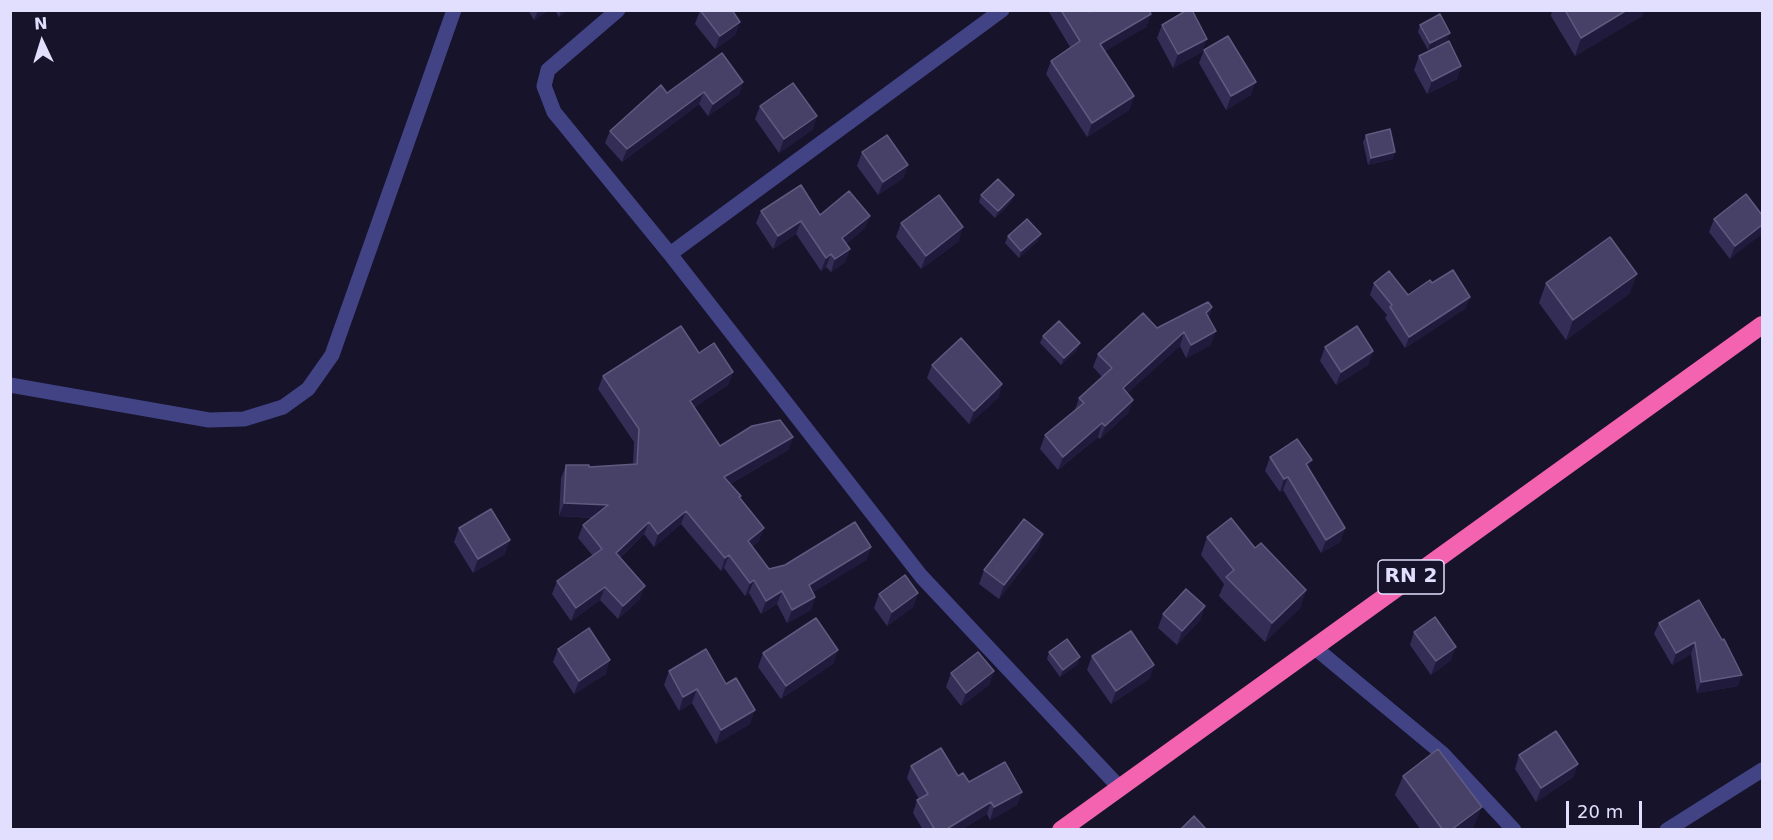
<!DOCTYPE html>
<html>
<head>
<meta charset="utf-8">
<style>
	body { margin:0 }
	#map { position:relative; width:1773px; height:840px; overflow:hidden; background:#16132a; font-family:"DejaVu Sans",sans-serif }
	canvas { display:block }
	.frame { position:absolute; inset:0; border:12px solid #e1dffd; pointer-events:none }
	.north { position:absolute; left:12px; top:12px; width:60px; height:60px; -webkit-text-stroke:4px #16132a; paint-order:stroke; rotate:356deg; font-size:16px; font-weight:700; line-height:24px; text-align:center; color:#e1dffd }
	.north::after { content:''; display:block; margin:auto; width:21px; height:27px; background:#e1dffd; clip-path:polygon(50% 0,100% 100%,50% 72%,0 100%) }
	.scale { position:absolute; left:1566px; top:801px; width:76px; height:27px; box-sizing:border-box; border:3px solid #e1dffd; border-top:0; padding-left:8px; font-size:18px; line-height:21px; white-space:nowrap; color:#e1dffd; -webkit-text-stroke:4px #16132a; paint-order:stroke }
</style>
</head>
<body>
<div id="map">
<canvas width="1773" height="840"></canvas>
<div class="frame"></div>
<div class="north">N</div>
<div class="scale">20 m</div>
</div>
<script>
const ctx = document.querySelector('canvas').getContext('2d');
ctx.lineJoin = 'round';
const shape = rows => new Path2D(rows.map(r => 'M' + r).join(''));
function trace(path, color, width, dash) { ctx.strokeStyle = color; ctx.lineWidth = width; ctx.lineCap = dash ? 'butt' : 'round'; ctx.setLineDash(dash || []); ctx.stroke(path); }
function fillPath(path, color) { ctx.fillStyle = color; ctx.fill(path, 'evenodd'); }
function drawText(font, color, halo, rows, align = 'center') {
  ctx.font = font + ' "DejaVu Sans",sans-serif'; ctx.lineWidth = 4.5; ctx.setLineDash([]); ctx.textBaseline = 'middle'; ctx.strokeStyle = halo; ctx.fillStyle = color; for (const [text, x, y, turn = 0] of rows) {
    ctx.save(); ctx.translate(x, y); ctx.rotate((+turn || 0) * Math.PI / 180); ctx.textAlign = isNaN(turn) ? turn : align; if (halo) ctx.strokeText(text, 0, 0); ctx.fillText(text, 0, 0); ctx.restore();
  }
}
const minor = shape([
	[618,10,548,70,544,86,554,112,670,254,921,576,1119,787],
	[670,254,1002,10],
	[10,385,209,420,244,419,283,407,308,389,332,355,454,10],
	[1314,647,1443,754,1514,830],
	[1667,830,1762,770]
]);
const highway = shape([
	[1061,830,1762,325]
]);
const wall = shape([
	[528,10,549,10,534,20],
	[555,10,568,10,559,17],
	[700,10,740,22,735,35,715,49,695,24],
	[1049,10,1089,10,1090,12,1151,14,1146,27,1105,51,1134,96,1129,110,1087,137,1046,74,1051,61,1070,47,1049,12],
	[1552,10,1644,10,1642,16,1575,56,1551,16],
	[1162,25,1202,52,1173,68,1157,38],
	[1420,25,1447,40,1428,50,1418,32],
	[1204,50,1251,95,1226,110,1199,63],
	[1419,56,1461,66,1457,79,1427,94,1414,70],
	[743,82,739,94,708,116,699,104,622,162,605,143,610,131,667,93],
	[760,106,817,116,812,130,779,153,755,119],
	[1366,135,1393,159,1368,165,1363,142],
	[862,152,908,165,903,178,878,195,857,166],
	[981,195,1014,195,1011,202,995,218,979,202],
	[761,211,820,215,870,216,865,228,846,244,850,249,845,262,831,272,826,267,821,271,796,234,773,249,756,223],
	[1762,215,1730,259,1709,232,1714,219],
	[901,223,959,241,921,269,896,237],
	[1008,236,1038,241,1019,258,1005,243],
	[1374,283,1408,295,1432,283,1466,308,1405,348,1385,318,1387,315,1370,295],
	[1546,283,1630,293,1566,340,1539,303],
	[1212,307,1209,317,1211,345,1186,358,1180,346,1127,393,1133,400,1128,413,1100,439,1098,437,1058,470,1040,449,1045,435,1075,410,1079,398,1102,377,1093,367,1098,354,1157,328],
	[1043,336,1077,350,1061,365,1040,343],
	[1325,347,1373,351,1368,365,1336,385,1320,361],
	[699,353,733,372,728,385,694,407,720,446,793,437,788,450,730,484,740,498,759,541,752,547,769,569,871,547,866,560,813,592,815,597,811,610,787,623,777,604,761,614,749,593,745,596,724,568,721,571,681,524,654,547,644,534,620,558,640,599,618,619,600,600,571,621,552,594,557,581,593,556,578,538,583,525,593,518,559,516,561,478,566,465,589,467,633,464,634,442,598,389,603,376],
	[932,365,1002,384,998,398,969,424,927,378],
	[1270,457,1308,469,1345,528,1340,542,1321,553,1283,490,1280,492,1265,471],
	[459,528,505,554,473,573,454,542],
	[1207,537,1306,590,1300,608,1265,642,1219,596,1224,584,1201,555],
	[1039,547,999,599,979,584,984,570],
	[918,593,913,607,887,626,874,608,879,594],
	[1699,600,1738,686,1697,693,1691,654,1672,665,1654,634,1659,623],
	[1205,606,1200,620,1177,645,1158,628,1163,614],
	[1414,632,1451,660,1431,675,1410,645],
	[558,649,606,674,574,694,553,662],
	[1049,652,1078,664,1060,677,1047,659],
	[763,653,834,663,781,699,758,667],
	[1092,656,1154,665,1149,679,1111,704,1087,670],
	[669,671,726,684,750,724,716,744,692,703,679,711,664,685],
	[994,671,989,685,961,706,946,687,951,673],
	[1519,755,1578,764,1573,777,1536,802,1515,769],
	[911,766,958,776,969,782,1022,792,1017,805,990,820,987,814,961,830,923,830,913,813,917,800,919,799,907,778],
	[1403,776,1474,826,1470,830,1421,830,1395,795]
]);
const shadedWall = shape([
	[538,10,549,10,534,20],
	[561,10,568,10,559,17],
	[1627,10,1644,10,1642,16,1575,56,1581,38],
	[1151,14,1146,27,1095,57,1100,44],
	[740,22,735,35,715,49,720,36],
	[1450,33,1447,40,1428,50,1430,43],
	[1207,39,1202,52,1173,68,1178,54],
	[1461,66,1457,79,1427,94,1432,81],
	[743,82,739,94,708,116,713,104],
	[1256,82,1251,95,1226,110,1231,96],
	[704,92,699,104,622,162,627,149],
	[1134,96,1129,110,1087,137,1092,123],
	[817,116,812,130,779,153,784,139],
	[1395,152,1393,159,1368,165,1371,158],
	[908,165,903,178,878,195,883,182],
	[1014,195,1011,202,995,218,998,211],
	[870,216,865,228,838,251,842,238],
	[801,221,796,234,773,249,778,236],
	[1762,225,1762,234,1730,259,1735,246],
	[963,227,959,241,921,269,926,256],
	[1041,234,1038,241,1019,258,1021,251],
	[850,249,845,262,831,272,835,259],
	[831,254,826,267,821,271,826,258],
	[1637,274,1630,293,1566,340,1573,320],
	[1470,297,1466,308,1405,348,1409,337],
	[1212,307,1207,321,1206,313],
	[1216,331,1211,345,1186,358,1191,345],
	[1184,332,1180,346,1118,402,1123,388],
	[1080,343,1077,350,1061,365,1064,358],
	[1373,351,1368,365,1336,385,1341,372],
	[733,372,728,385,685,414,690,401],
	[1002,384,998,398,969,424,974,411],
	[1133,400,1128,413,1100,439,1105,426],
	[1102,423,1098,437,1058,470,1063,457],
	[793,437,788,450,719,490,724,477],
	[1312,460,1307,474,1306,464],
	[1288,477,1283,490,1280,492,1284,479],
	[564,503,608,505,603,518,559,516],
	[686,511,681,524,654,547,658,534],
	[649,522,644,534,611,566,616,553],
	[764,528,759,541,743,554,748,541],
	[1345,528,1340,542,1321,553,1326,540],
	[1043,534,1039,547,999,599,1004,585],
	[510,540,505,554,473,573,478,559],
	[871,547,866,560,804,598,809,585],
	[729,555,724,568,721,571,725,558],
	[754,580,749,593,745,596,750,583],
	[645,586,640,599,618,619,623,606],
	[605,587,600,600,571,621,576,608],
	[1306,590,1300,608,1265,642,1272,623],
	[782,591,777,604,761,614,766,601],
	[918,593,913,607,887,626,892,612],
	[815,597,811,610,787,623,792,610],
	[1205,606,1200,620,1177,645,1182,631],
	[1695,642,1691,654,1672,665,1676,653],
	[1456,647,1451,660,1431,675,1436,661],
	[838,650,834,663,781,699,786,686],
	[1080,657,1078,664,1060,677,1063,670],
	[610,660,606,674,574,694,579,681],
	[1154,665,1149,679,1111,704,1116,691],
	[994,671,989,685,961,706,966,693],
	[1742,675,1738,686,1697,693,1701,682],
	[697,689,692,703,679,711,683,697],
	[755,710,750,724,716,744,721,730],
	[1578,764,1573,777,1536,802,1541,788],
	[1022,792,1017,805,990,820,994,807],
	[991,802,987,814,961,830,945,830],
	[1482,807,1474,826,1470,830,1451,830]
]);
const building = shape([
	[700,10,732,10,740,22,720,36,700,10],
	[1061,10,1089,10,1090,12,1092,10,1149,10,1151,14,1100,44,1134,96,1092,123,1051,61,1080,41,1061,10],
	[1187,10,1192,10,1207,39,1178,54,1162,25,1187,10],
	[1565,10,1627,10,1581,38,1565,10],
	[1440,14,1450,33,1430,43,1420,25,1440,14],
	[1228,36,1256,82,1231,96,1204,50,1228,36],
	[1449,41,1461,66,1432,81,1419,56,1449,41],
	[722,53,743,82,713,104,704,92,627,149,610,131,661,85,667,93,722,53],
	[793,83,817,116,784,139,760,106,793,83],
	[1390,129,1395,152,1371,158,1366,135,1390,129],
	[887,135,908,165,883,182,862,152,887,135],
	[998,179,1014,195,998,211,981,195,998,179],
	[801,185,820,215,849,191,870,216,842,238,850,249,835,259,831,254,826,258,801,221,778,236,761,211,801,185],
	[1746,194,1762,215,1762,225,1735,246,1714,219,1746,194],
	[939,195,963,227,926,256,901,223,939,195],
	[1027,219,1041,234,1021,251,1008,236,1027,219],
	[1610,237,1637,274,1573,320,1546,283,1610,237],
	[1453,270,1470,297,1409,337,1390,307,1392,305,1374,283,1389,271,1408,295,1430,280,1432,283,1453,270],
	[1208,302,1212,307,1206,313,1216,331,1191,345,1184,332,1123,388,1133,400,1105,426,1102,423,1063,457,1045,435,1084,403,1079,398,1112,368,1098,354,1143,313,1157,328,1208,302],
	[1059,321,1080,343,1064,358,1043,336,1059,321],
	[681,326,699,353,714,343,733,372,690,401,720,446,752,426,780,420,793,437,724,477,741,496,739,497,764,528,748,541,769,569,785,565,855,522,871,547,809,585,815,597,792,610,782,591,766,601,754,580,750,583,729,555,725,558,686,511,658,534,649,522,616,553,645,586,623,606,605,587,576,608,557,581,602,549,583,525,608,505,564,503,566,465,589,465,589,467,637,464,639,429,603,376,681,326],
	[1357,326,1373,351,1341,372,1325,347,1357,326],
	[961,338,1002,384,974,411,932,365,961,338],
	[1297,439,1312,460,1306,464,1345,528,1326,540,1288,477,1284,479,1270,457,1297,439],
	[491,509,510,540,478,559,459,528,491,509],
	[1231,518,1255,548,1261,543,1306,590,1272,623,1226,577,1234,570,1207,537,1231,518],
	[1024,519,1043,534,1004,585,984,570,1024,519],
	[905,575,918,593,892,612,879,594,905,575],
	[1186,589,1205,606,1182,631,1163,614,1186,589],
	[1699,600,1722,640,1724,639,1742,675,1701,682,1695,642,1676,653,1659,623,1699,600],
	[1435,617,1456,647,1436,661,1414,632,1435,617],
	[816,618,838,650,786,686,763,653,816,618],
	[589,628,610,660,579,681,558,649,589,628],
	[1131,631,1154,665,1116,691,1092,656,1131,631],
	[1067,639,1080,657,1063,670,1049,652,1067,639],
	[706,649,726,684,736,678,755,710,721,730,697,689,683,697,669,671,706,649],
	[978,652,994,671,966,693,951,673,978,652],
	[1556,731,1578,764,1541,788,1519,755,1556,731],
	[941,748,958,776,963,773,969,782,1005,762,1022,792,994,807,991,802,945,830,935,830,917,800,928,794,911,766,941,748],
	[1438,749,1482,807,1451,830,1443,830,1403,776,1438,749],
	[1194,816,1207,830,1180,830,1194,816]
]);
const shields = [
	[1411,577,66]
];
const shieldNames = [
	["RN 2",1411,577]
];
trace(minor, '#424385', 15);
trace(highway, '#f363af', 18);
fillPath(wall, '#342e56');
fillPath(shadedWall, '#201b3d');
fillPath(building, '#474168');
trace(building, '#5f5a7f', 1.5);
for (const [x, y, w] of shields) { const box = new Path2D(); box.roundRect(x - w / 2, y - 17, w, 34, 4.5); ctx.fillStyle = '#16132a'; ctx.fill(box); trace(box, '#e1dffd', 1.5); }
drawText('bold 20px', '#e1dffd', null, shieldNames);
</script>
</body>
</html>
